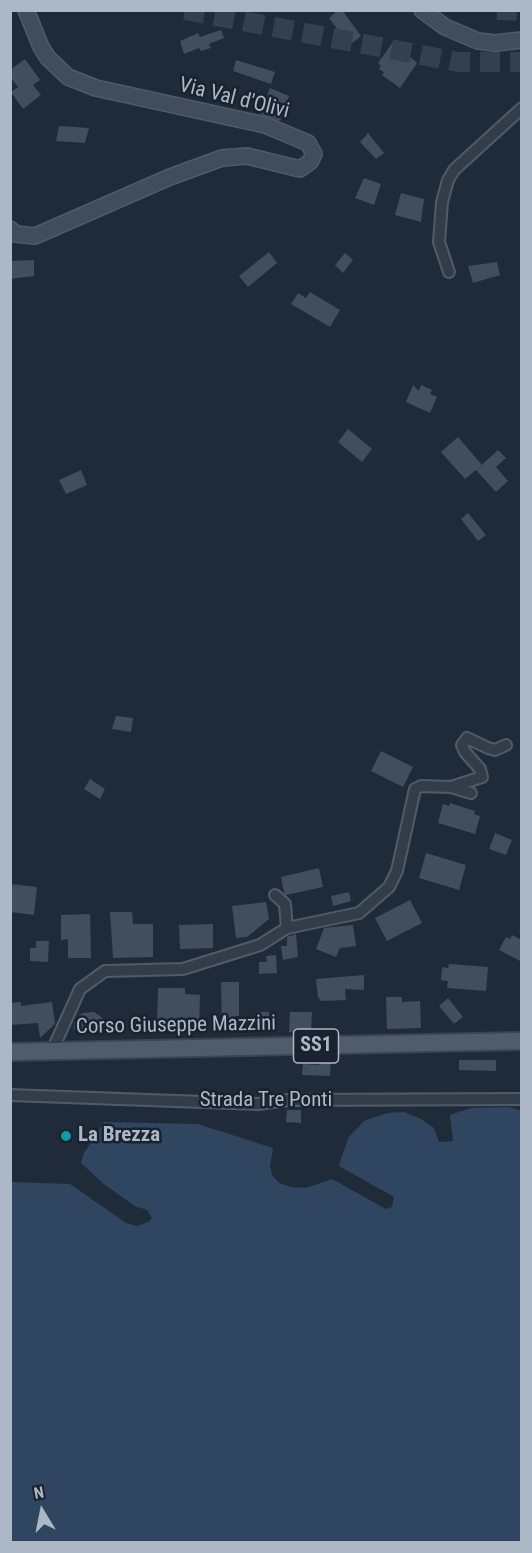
<!DOCTYPE html>
<html>
<head>
<meta charset="utf-8">
<style>
	body { margin:0 }
	#map { position:relative; width:532px; height:1553px; overflow:hidden; background:#1f2b39; font-family:"Roboto Condensed",sans-serif }
	canvas { display:block }
	.frame { position:absolute; inset:0; border:12px solid #adb8c6; pointer-events:none }
	.north { position:absolute; left:12px; top:1481px; width:60px; height:60px; -webkit-text-stroke:4px #19222e; paint-order:stroke; rotate:350deg; font-size:16px; font-weight:700; line-height:24px; text-align:center; color:#adb8c6 }
	.north::after { content:''; display:block; margin:auto; width:21px; height:27px; background:#adb8c6; clip-path:polygon(50% 0,100% 100%,50% 72%,0 100%) }
</style>
</head>
<body>
<div id="map">
<canvas width="532" height="1553"></canvas>
<div class="frame"></div>
<div class="north">N</div>
</div>
<script>
const ctx = document.querySelector('canvas').getContext('2d');
ctx.lineJoin = 'round';
function fillPath(path, color) { ctx.fillStyle = color; ctx.fill(path, 'evenodd'); }
const shape = rows => new Path2D(rows.map(r => 'M' + r).join(''));
function trace(path, color, width, dash) { ctx.strokeStyle = color; ctx.lineWidth = width; ctx.lineCap = dash ? 'butt' : 'round'; ctx.setLineDash(dash || []); ctx.stroke(path); }
function drawText(font, color, halo, rows, align = 'center') {
  ctx.font = font + ' "Roboto Condensed",sans-serif'; ctx.lineWidth = 5; ctx.setLineDash([]); ctx.textBaseline = 'middle'; ctx.strokeStyle = halo; ctx.fillStyle = color; for (const [text, x, y, turn = 0] of rows) {
    ctx.save(); ctx.translate(x, y); ctx.rotate((+turn || 0) * Math.PI / 180); ctx.textAlign = isNaN(turn) ? turn : align; if (halo) ctx.strokeText(text, 0, 0); ctx.fillText(text, 0, 0); ctx.restore();
  }
}
const water = shape([
	[509,1107,522,1111,521,1542,11,1542,11,1182,70,1184,126,1223,137,1226,148,1222,152,1218,147,1210,135,1206,105,1185,81,1163,84,1153,104,1122,198,1124,273,1148,270,1166,272,1175,279,1183,291,1187,306,1188,332,1179,386,1209,392,1207,394,1197,339,1166,348,1138,364,1121,387,1113,404,1112,421,1119,434,1128,439,1142,453,1141,450,1115,471,1108]
]);
const building = shape([
	[338,10,342,10,361,36,346,48,334,33,338,30,329,18],
	[221,30,224,38,209,44,211,48,201,51,199,48,184,54,180,41,198,33,200,37],
	[393,42,417,63,400,88,382,75,384,72,379,69,381,66,378,63],
	[25,59,40,80,33,85,41,95,23,109,11,92,18,87,10,77,10,70],
	[236,60,275,72,271,84,233,71],
	[270,88,289,96,280,121,260,114],
	[59,126,89,128,85,143,56,141],
	[368,133,384,153,376,159,360,142],
	[364,178,381,184,374,205,355,198],
	[401,193,424,199,421,222,395,215],
	[269,252,277,263,248,287,239,276],
	[345,253,353,260,343,273,335,265],
	[34,260,34,276,10,279,10,261],
	[497,262,500,275,473,283,468,266],
	[310,292,340,310,330,327,291,304,298,293,306,298],
	[413,385,419,391,421,385,432,390,430,394,437,397,430,413,406,402],
	[348,429,372,449,362,462,338,442],
	[458,437,482,465,465,479,441,452],
	[498,450,506,458,496,467,508,481,496,492,476,470],
	[81,470,87,485,66,494,59,480],
	[468,513,486,535,478,541,461,519],
	[116,716,133,718,131,732,112,729],
	[381,751,413,767,403,787,371,771],
	[90,779,105,789,100,799,84,789],
	[450,803,475,811,474,814,480,816,475,834,438,823,443,804,449,806],
	[495,833,512,840,506,855,489,849],
	[426,853,466,865,459,890,419,878],
	[319,868,323,887,286,895,284,893,281,877],
	[10,884,37,887,34,915,10,912],
	[349,892,351,901,333,906,331,896],
	[410,900,422,923,387,941,375,918],
	[266,902,269,919,247,937,236,938,232,906],
	[110,912,132,912,133,924,153,924,153,957,113,958],
	[90,914,91,958,68,958,68,939,61,940,61,915],
	[213,924,213,948,180,949,179,925],
	[353,925,356,946,340,948,336,957,316,949,324,928],
	[296,934,298,957,283,960,281,946,287,946,287,937],
	[512,935,522,940,522,962,499,950,506,937,510,939],
	[36,941,49,941,48,962,30,961,30,948,36,948],
	[276,955,277,973,259,974,259,962,267,962,266,956],
	[449,964,488,967,486,991,447,988,448,981,441,980,442,967,448,968],
	[364,975,364,990,345,989,346,1000,321,1001,318,997,316,979],
	[221,982,239,982,239,1016,235,1016,235,1031,222,1031],
	[158,988,185,988,185,994,200,995,199,1029,157,1028],
	[386,997,402,997,402,1002,420,1001,421,1028,387,1029],
	[448,998,463,1017,454,1024,439,1006],
	[21,1002,21,1006,52,1002,55,1024,40,1038,38,1023,10,1025,10,1003],
	[94,1012,104,1019,104,1028,74,1030,74,1023,78,1017,82,1013],
	[257,1012,269,1012,269,1028,258,1028],
	[290,1012,312,1012,311,1033,289,1032],
	[320,1059,331,1059,330,1076,302,1075,303,1064,319,1065],
	[459,1060,496,1060,496,1071,459,1070],
	[287,1110,301,1110,301,1123,286,1122]
]);
const highwayTunnel = shape([
	[185,10,458,62,522,62],
	[497,10,522,11]
]);
const street = shape([
	[449,272,439,242,442,202,448,180,454,170,522,108],
	[451,787,471,793],
	[275,895,285,904,287,928],
	[52,1051,80,989,105,971,183,969,260,945,287,928,359,913,389,887,397,871,415,789,421,786,451,787,482,777,480,769,465,752,462,745,467,738,488,748,495,750,506,745],
	[10,1095,258,1104,289,1100,522,1099]
]);
const secondary = shape([
	[422,10,445,27,478,41,495,43,522,40],
	[10,229,16,234,35,236,170,177,222,158,247,156,300,169,310,162,314,154,308,143,265,125,96,88,68,77,48,58,41,47,26,10]
]);
const primary = shape([
	[10,1052,522,1041]
]);
const markers = [
	[66,1136,6,"#0f9aa8"]
];
const shields = [
	[316,1046,45]
];
const shieldNames = [
	["SS1",316,1046]
];
const streetNames = [
	["Via Val d'Olivi",234,99,14],
	["Corso Giuseppe Mazzini",176,1026,-1],
	["Strada Tre Ponti",266,1101]
];
const poiNames = [
	["La Brezza",78,1136]
];
fillPath(water, '#304660');
fillPath(building, '#404e5e');
trace(highwayTunnel, '#34404e', 20, [20, 10]);
trace(street, '#505b67', 14);
trace(secondary, '#505b67', 18);
trace(primary, '#3c4653', 20);
trace(street, '#333d4a', 10);
trace(secondary, '#414c5d', 15);
trace(primary, '#515c6a', 16);
for (const [x, y, r, color] of markers) { const dot = new Path2D(); dot.arc(x, y, r, 0, 2 * Math.PI); ctx.fillStyle = color; ctx.fill(dot); trace(dot, '#19222e', 2); }
for (const [x, y, w] of shields) { const box = new Path2D(); box.roundRect(x - w / 2, y - 17, w, 34, 4.5); ctx.fillStyle = '#19222e'; ctx.fill(box); trace(box, '#adb8c6', 1.5); }
drawText('bold 20px', '#adb8c6', null, shieldNames);
drawText('21px', '#adb8c6', '#19222e', streetNames);
drawText('bold 21px', '#adb8c6', '#19222e', poiNames, 'left');
</script>
</body>
</html>
